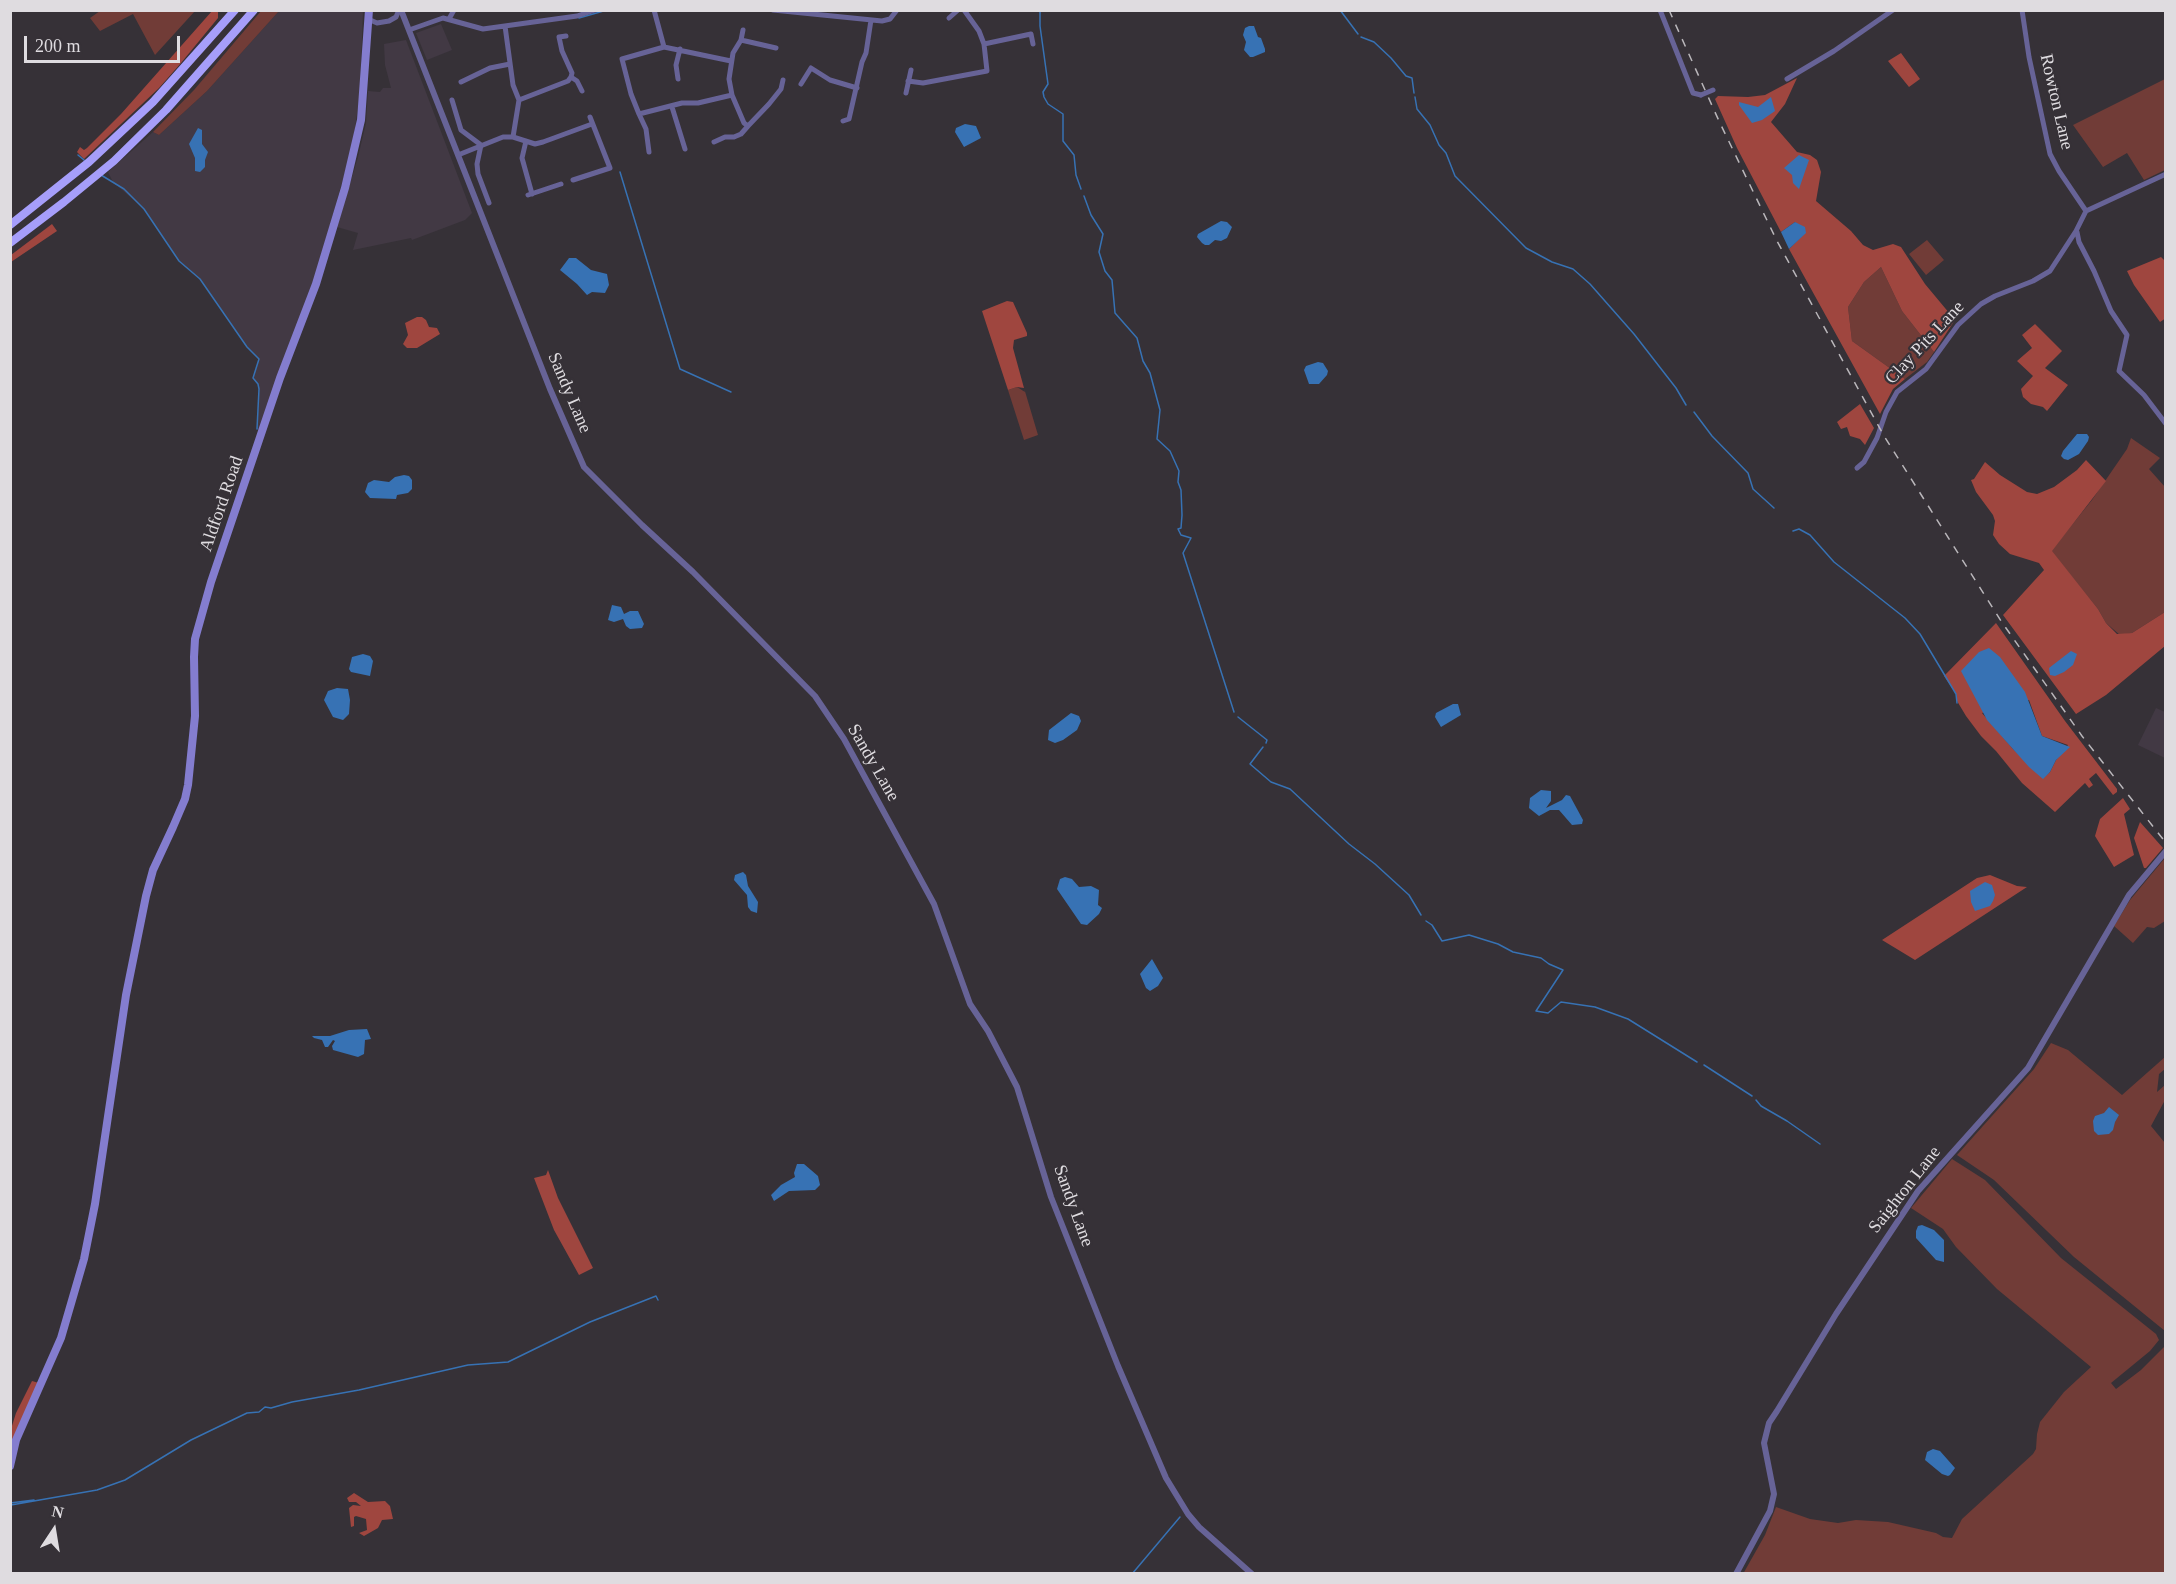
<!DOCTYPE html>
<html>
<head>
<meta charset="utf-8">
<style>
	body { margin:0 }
	#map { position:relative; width:2176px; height:1584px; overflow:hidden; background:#363137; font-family:"Times New Roman",serif }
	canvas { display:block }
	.frame { position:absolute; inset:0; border:12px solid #dfdce0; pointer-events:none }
	.north { position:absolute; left:24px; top:1500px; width:60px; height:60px; -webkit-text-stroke:4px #363137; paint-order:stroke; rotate:12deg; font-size:16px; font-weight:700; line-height:24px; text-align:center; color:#dfdce0 }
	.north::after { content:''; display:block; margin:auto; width:21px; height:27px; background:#dfdce0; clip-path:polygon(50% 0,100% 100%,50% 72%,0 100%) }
	.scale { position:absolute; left:24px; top:36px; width:156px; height:27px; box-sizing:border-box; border:3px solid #dfdce0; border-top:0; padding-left:8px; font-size:18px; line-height:21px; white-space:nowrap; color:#dfdce0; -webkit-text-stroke:4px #363137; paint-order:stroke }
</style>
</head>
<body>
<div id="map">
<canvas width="2176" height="1584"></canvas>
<div class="frame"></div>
<div class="north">N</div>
<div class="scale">200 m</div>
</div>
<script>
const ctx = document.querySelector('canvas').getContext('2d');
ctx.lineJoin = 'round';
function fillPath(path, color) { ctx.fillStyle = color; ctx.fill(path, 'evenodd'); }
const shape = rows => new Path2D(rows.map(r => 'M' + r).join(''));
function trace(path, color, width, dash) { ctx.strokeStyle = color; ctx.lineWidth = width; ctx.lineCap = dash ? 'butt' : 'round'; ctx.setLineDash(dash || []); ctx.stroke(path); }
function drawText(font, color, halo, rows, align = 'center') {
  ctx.font = font + ' "Times New Roman",serif'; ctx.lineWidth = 4.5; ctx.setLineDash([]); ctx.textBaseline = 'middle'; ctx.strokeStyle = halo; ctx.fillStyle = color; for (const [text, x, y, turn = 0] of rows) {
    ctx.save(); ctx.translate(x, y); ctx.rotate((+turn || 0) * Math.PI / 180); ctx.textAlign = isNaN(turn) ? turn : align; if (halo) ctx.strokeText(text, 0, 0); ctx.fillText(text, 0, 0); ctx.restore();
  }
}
const built = shape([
	[279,11,363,11,360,92,354,136,348,162,312,287,260,430,257,429,259,390,258,384,253,378,259,359,247,347,200,279,179,261,144,209,113,182,108,172,153,132,159,135,207,91],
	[441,24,452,50,427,60,416,33],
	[406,40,472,213,465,220,412,240,411,238,353,250,358,233,337,227,358,157,366,123,368,91,380,92,383,88,391,88,385,65,384,44],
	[2156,708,2165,712,2165,758,2138,745]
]);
const green = shape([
	[100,11,195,11,155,55,133,14,100,31,90,18],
	[261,11,279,11,207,91,159,135,153,132,194,90],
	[2165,79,2165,170,2144,180,2127,153,2103,167,2073,125],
	[1927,240,1944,260,1926,275,1909,254],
	[1881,267,1902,311,1934,352,1927,362,1905,379,1852,341,1848,307,1864,282],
	[1017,387,1025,392,1024,388,1038,435,1024,440,1008,390],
	[2131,438,2160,458,2149,469,2165,487,2165,612,2132,633,2120,635,2106,623,2098,609,2051,551,2092,500,2127,449],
	[2165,858,2165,921,2154,928,2147,927,2133,943,2114,926,2130,900],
	[2051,1043,2068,1050,2122,1095,2165,1057,2165,1069,2159,1074,2157,1092,2165,1085,2165,1100,2151,1126,2165,1143,2165,1331,2074,1257,1994,1180,1957,1155,2034,1069],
	[1952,1159,1985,1180,2061,1258,2156,1334,2159,1340,2150,1351,2111,1383,2116,1389,2141,1370,2165,1346,2165,1573,1743,1574,1765,1535,1776,1507,1810,1519,1838,1523,1856,1520,1888,1522,1936,1533,1943,1537,1952,1538,1962,1519,2033,1454,2036,1449,2037,1434,2040,1422,2064,1392,2091,1367,1997,1289,1956,1247,1943,1229,1911,1208]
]);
const forest = shape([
	[212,11,218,11,218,18,181,63,159,88,84,159,77,152,80,147,84,150,87,148,121,114],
	[1901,53,1920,79,1909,87,1888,61],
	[1797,78,1785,104,1771,122,1797,152,1810,155,1817,160,1821,172,1816,201,1851,231,1863,245,1873,250,1893,244,1901,247,1925,284,1955,320,1934,352,1902,311,1881,267,1864,282,1848,307,1852,341,1905,379,1893,389,1880,414,1789,249,1803,235,1795,222,1781,232,1737,148,1715,99,1718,96,1748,97,1765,95],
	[52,224,57,231,11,262,11,255],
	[2161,257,2165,261,2166,318,2160,322,2134,285,2127,271],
	[1007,301,1013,302,1027,333,1027,336,1014,340,1013,348,1024,388,1017,387,1008,390,982,311],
	[417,317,422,317,426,320,429,327,437,328,440,334,417,348,407,348,403,344,408,335,405,323],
	[2035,324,2062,351,2045,368,2068,385,2047,411,2043,407,2031,404,2023,397,2021,389,2033,376,2017,361,2032,348,2022,335],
	[1860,404,1874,428,1865,445,1860,439,1850,436,1847,427,1841,429,1837,422],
	[2086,460,2106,481,2052,551,2098,609,2106,623,2117,634,2132,633,2165,612,2165,646,2106,695,2076,714,2003,615,2044,570,2039,563,2010,554,1999,544,1993,535,1995,521,1993,515,1976,492,1971,480,1974,479,1985,462,2000,475,2027,492,2037,494,2054,487,2077,470],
	[1996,623,2065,721,2117,789,2117,792,2113,795,2096,773,2089,779,2093,785,2089,788,2085,783,2055,812,2022,783,1996,751,1981,736,1966,716,1957,701,1956,694,1944,676],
	[2029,700,2042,736,2068,745,2056,760,2050,772,2043,778,2013,749,1982,713],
	[2123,798,2130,809,2124,814,2134,855,2114,867,2095,836,2100,819],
	[2140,822,2163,848,2146,868,2144,868,2134,838],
	[1990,875,2017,886,2027,887,1915,960,1882,940,1977,878],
	[548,1170,558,1198,593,1268,579,1275,554,1230,534,1178,546,1175],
	[32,1381,39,1383,11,1450,11,1429,16,1413],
	[354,1493,368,1502,385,1501,390,1506,393,1519,382,1520,378,1528,364,1536,359,1533,367,1530,366,1519,356,1516,354,1517,354,1526,351,1527,349,1508,353,1505,361,1506,356,1502,349,1502,347,1498]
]);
const water = shape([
	[1249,26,1254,26,1258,37,1261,38,1265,49,1265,52,1253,57,1250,57,1244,50,1246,42,1243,35,1245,28],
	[1771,97,1775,111,1762,120,1752,123,1739,105,1739,102,1758,107],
	[965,124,976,126,981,138,964,147,955,132,956,128],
	[198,128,202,130,202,144,208,152,205,160,205,167,200,172,195,171,195,158,189,144],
	[1799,155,1809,160,1799,189,1793,183,1792,175,1784,168],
	[1221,221,1227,222,1232,227,1227,238,1221,241,1215,240,1209,245,1205,245,1202,243,1197,237,1198,234],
	[1795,222,1805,227,1806,233,1789,249,1781,232],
	[569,258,576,258,591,270,607,274,609,285,605,293,592,292,587,295,577,284,560,270],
	[1318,362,1323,363,1328,371,1327,375,1319,384,1309,384,1304,370,1306,366],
	[2077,434,2087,434,2089,437,2088,441,2079,454,2068,460,2064,459,2061,456,2063,451],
	[404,475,409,476,412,480,412,489,408,493,397,495,396,499,370,498,365,492,368,483,374,480,389,482,395,477],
	[612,605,621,607,624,614,630,611,638,611,644,624,642,628,630,629,626,626,623,619,614,622,608,620],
	[1989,648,2000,657,2025,692,2042,736,2070,747,2056,760,2050,772,2043,779,2029,767,1987,720,1961,671,1979,652],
	[2071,651,2077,654,2073,665,2064,672,2055,676,2050,675,2049,668],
	[363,654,370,656,373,661,370,676,351,672,349,669,352,657],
	[337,688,348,689,350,700,349,714,343,720,333,717,324,700,328,691],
	[1453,704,1458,704,1461,715,1441,727,1435,717,1436,713],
	[1071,713,1079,716,1081,721,1077,730,1063,740,1055,743,1048,740,1049,730],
	[1541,790,1551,791,1551,801,1546,808,1562,800,1566,795,1570,796,1583,820,1582,824,1572,825,1559,810,1550,810,1539,816,1529,808,1530,798],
	[743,872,746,875,748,886,758,902,757,913,751,911,748,907,747,895,734,880,735,875],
	[1065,877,1072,879,1079,887,1091,886,1099,890,1098,905,1102,908,1099,914,1087,925,1081,924,1057,889,1060,879],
	[1985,882,1992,885,1995,895,1993,901,1990,906,1975,911,1971,902,1970,891],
	[1152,959,1163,978,1158,986,1150,991,1146,988,1140,974],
	[367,1029,371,1039,365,1040,364,1054,358,1057,333,1050,332,1046,335,1041,333,1040,328,1047,325,1047,322,1040,314,1038,312,1036,330,1036,349,1030],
	[2109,1107,2119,1115,2115,1122,2113,1130,2109,1134,2098,1135,2094,1131,2093,1121,2095,1116,2104,1113],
	[797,1164,804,1164,818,1176,820,1185,815,1190,789,1191,774,1201,771,1195,781,1185,795,1177,794,1173],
	[1922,1225,1934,1230,1944,1240,1944,1262,1936,1260,1916,1238,1916,1231,1918,1226],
	[1933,1449,1940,1451,1955,1468,1950,1475,1948,1476,1942,1474,1925,1460,1927,1452]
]);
const stream = shape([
	[1040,10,1040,26,1048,84,1043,92,1044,97,1048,104,1063,114,1063,141,1074,155,1076,175,1081,189],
	[1340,10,1358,34],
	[579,18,607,10],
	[1361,37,1374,42,1391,58,1406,76,1412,78,1414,93],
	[1415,97,1417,109,1430,125,1439,145,1446,153,1455,176,1526,248,1552,262,1573,269,1590,284,1634,334,1676,388,1686,405],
	[78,155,84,160],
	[620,172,680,369,731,392],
	[101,175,124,189,144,209,179,261,200,279,247,347,259,359,253,378,258,384,259,389,257,429],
	[1084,196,1091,215,1103,234,1099,252,1105,271,1112,280,1115,313,1137,338,1143,361,1150,373,1160,410,1157,439,1170,451,1179,471,1178,482,1181,490,1182,515,1181,528,1178,529,1181,535,1191,538,1183,553,1234,712],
	[1694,412,1712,436,1748,473,1753,489,1774,508],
	[1793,531,1799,529,1810,535,1834,562,1905,618,1920,634,1956,694,1957,703],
	[1238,717,1267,740,1266,743],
	[1263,747,1250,764,1271,782,1290,789,1349,844,1375,864,1409,895,1421,915],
	[1426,921,1432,925,1442,941,1469,935,1498,944,1513,952,1541,958,1549,964,1563,970,1536,1011,1548,1013,1561,1002,1595,1007,1628,1019,1697,1062],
	[1704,1065,1752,1096],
	[1756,1100,1761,1106,1787,1121,1820,1144],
	[10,1503,34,1500],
	[11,1505,97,1490,125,1480,191,1440,247,1413,259,1412,265,1407,271,1408,292,1402,359,1390,468,1365,508,1362,590,1322,656,1296,658,1300],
	[1132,1574,1180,1517]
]);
const minor = shape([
	[654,10,664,47],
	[773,10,882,21,890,19,897,10],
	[1660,10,1693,93,1701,95],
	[2022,10,2029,57,2050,154,2059,171,2086,211],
	[949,18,958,10],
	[368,19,377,23,389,21,396,17,399,10],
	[449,19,454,10],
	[505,26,513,85,519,100,513,137],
	[409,30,443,18,483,29,577,16,595,10],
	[743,30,741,40,733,53,729,79,732,95,744,123,748,126,769,104,781,89,783,80],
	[566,36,559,37,562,51,572,73,571,77,577,81,582,91],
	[741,40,776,48],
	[984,44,1031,34,1033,44],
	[731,61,664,47,622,59,631,94,639,114,682,103,698,103,732,95],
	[678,79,676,65,680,49],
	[1787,79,1834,51,1893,10],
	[908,81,923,83,987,71,984,44,979,31,964,10],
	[461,82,490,68,510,64],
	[801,84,811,68,830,80,857,88],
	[906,93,911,70],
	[452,100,461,130,481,145,477,164,478,174,489,203],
	[519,100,568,81,571,77],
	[672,107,685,149],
	[639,114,646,129,649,152],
	[843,121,849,119,862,62,866,53,871,20],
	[526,141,522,158,532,194],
	[714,142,725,137,734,137,741,134,748,126],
	[458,155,503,137,513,137,535,144,543,142,592,124],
	[573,180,610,168,590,117],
	[528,195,561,184],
	[2086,211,2166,174],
	[2077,232,2079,242,2094,271,2111,311,2127,335,2119,371,2144,395,2166,424],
	[1857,468,1864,462,1877,438,1886,412,1897,392,1926,369,1958,325,1981,304,1995,296,2033,281,2050,271,2076,231,2086,211]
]);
const tertiary = shape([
	[401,10,550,389,584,467,642,525,693,572,815,696,844,739,934,904,970,1004,988,1031,1017,1087,1051,1197,1118,1366,1166,1478,1188,1514,1199,1527,1252,1574],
	[1736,1574,1770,1511,1774,1494,1764,1443,1769,1423,1777,1411,1836,1314,1918,1191,2028,1068,2129,895,2166,851]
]);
const secondary = shape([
	[10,1466,16,1440,61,1338,84,1259,95,1204,126,995,146,896,153,870,173,827,185,799,188,785,195,716,194,657,195,639,211,582,280,378,316,284,345,188,361,120,369,10]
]);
const trunk = shape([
	[10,225,89,162,153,102,235,10],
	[10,243,64,202,114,161,166,110,254,10]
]);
const rail = shape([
	[1669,10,1719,121,1777,241,1884,436,2001,621,2082,736,2166,843]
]);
const minorBridge = shape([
	[1701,95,1713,90]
]);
const streetNames = [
	["Rowton Lane",2056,102,77],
	["Clay Pits Lane",1925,343,-47],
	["Sandy Lane",569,393,67],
	["Aldford Road",222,504,-71],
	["Sandy Lane",873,763,60],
	["Saighton Lane",1905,1190,-52],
	["Sandy Lane",1073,1206,70]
];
fillPath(built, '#423944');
fillPath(green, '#713c37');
fillPath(forest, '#9f463f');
fillPath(water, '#3772b4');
trace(stream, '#3772b4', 1.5);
trace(minor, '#676397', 5);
trace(tertiary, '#676397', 6);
trace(secondary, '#847dcf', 8);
trace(trunk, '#a69efa', 8);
trace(rail, '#bab7bb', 1.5, [8, 8]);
trace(minorBridge, '#676397', 5);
drawText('18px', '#dfdce0', '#363137', streetNames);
</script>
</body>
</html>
